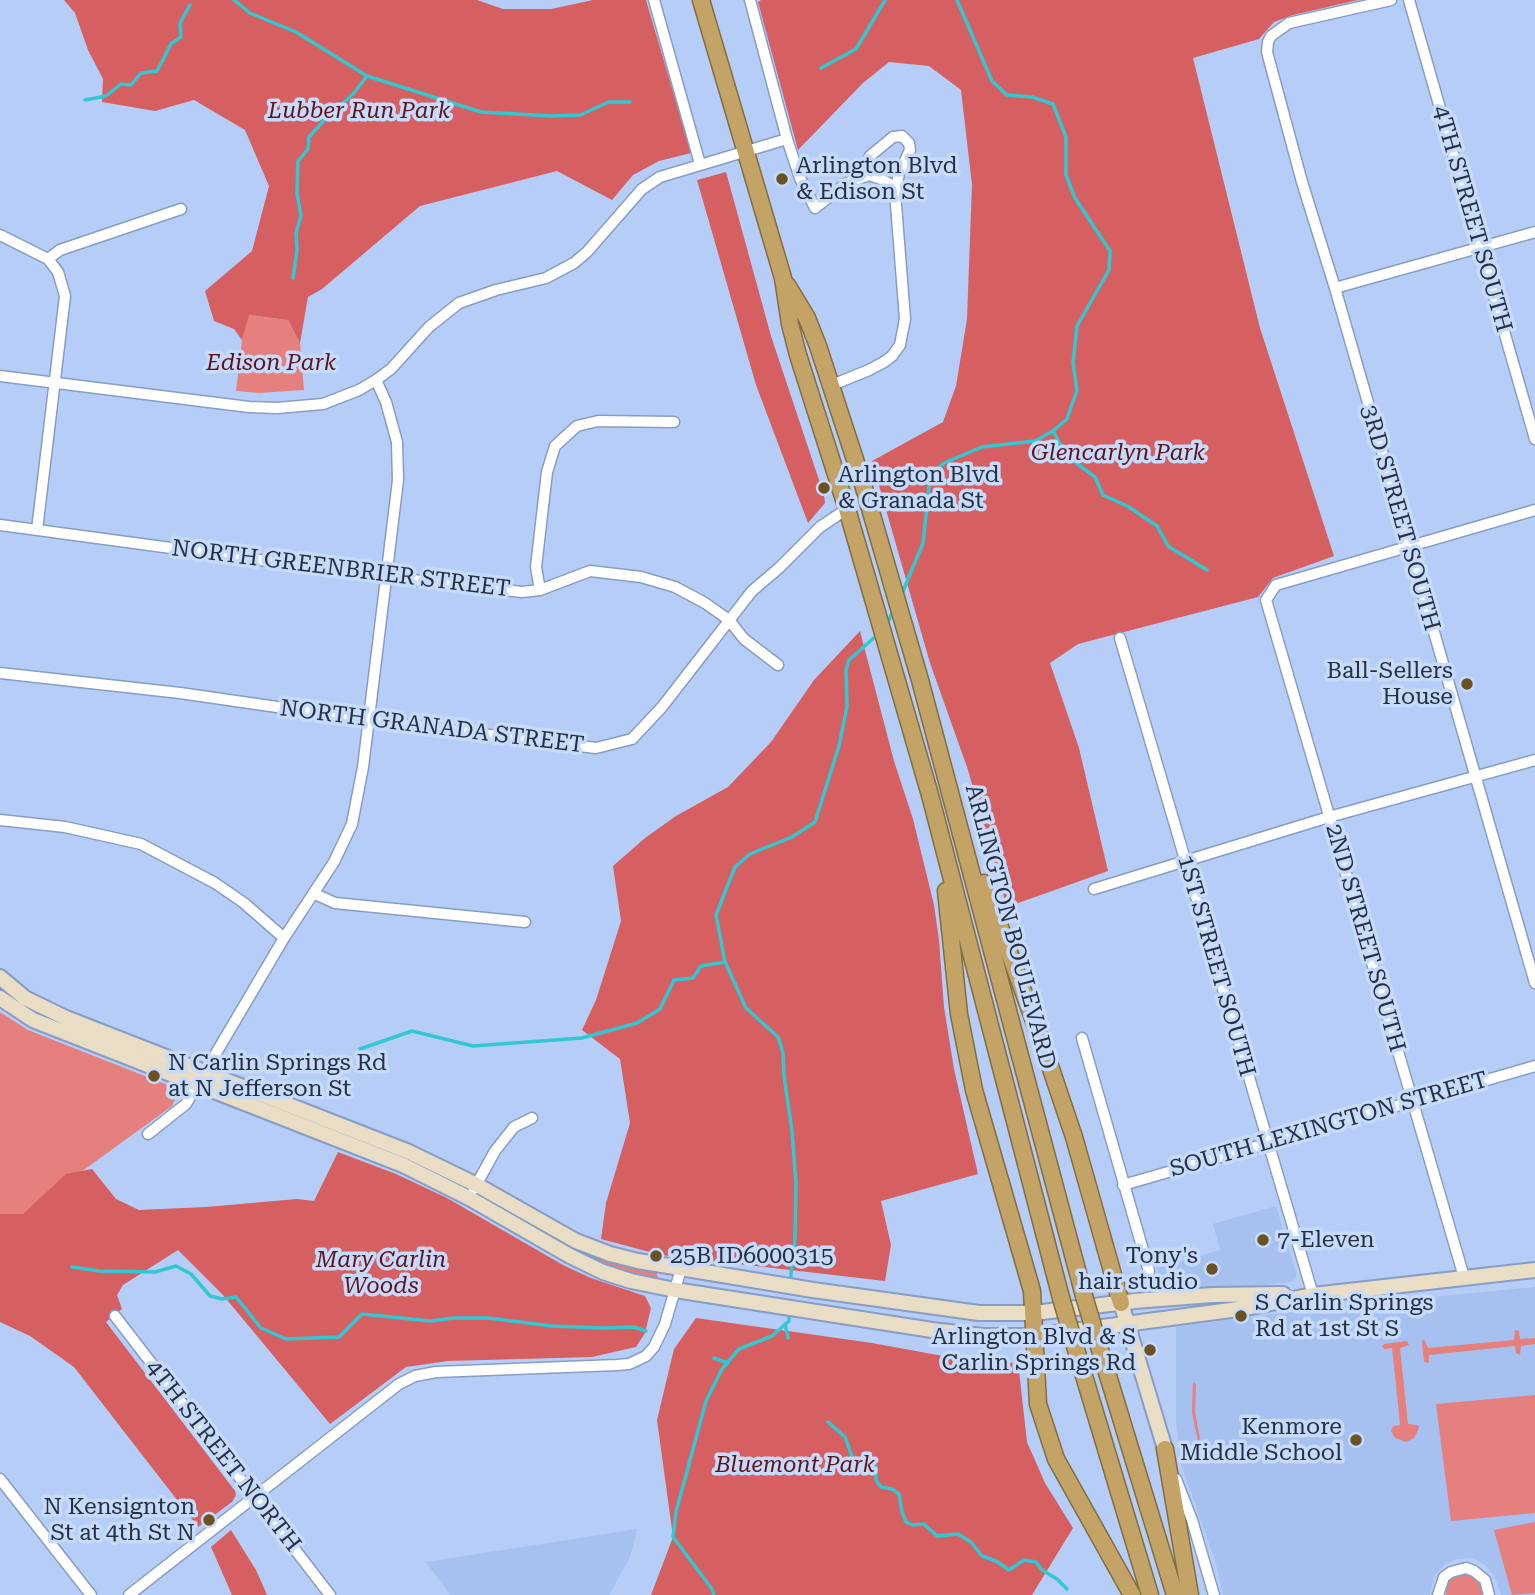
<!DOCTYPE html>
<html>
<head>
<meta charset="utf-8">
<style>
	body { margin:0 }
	canvas { display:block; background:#b5cdf7 }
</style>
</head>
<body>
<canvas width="1535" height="1595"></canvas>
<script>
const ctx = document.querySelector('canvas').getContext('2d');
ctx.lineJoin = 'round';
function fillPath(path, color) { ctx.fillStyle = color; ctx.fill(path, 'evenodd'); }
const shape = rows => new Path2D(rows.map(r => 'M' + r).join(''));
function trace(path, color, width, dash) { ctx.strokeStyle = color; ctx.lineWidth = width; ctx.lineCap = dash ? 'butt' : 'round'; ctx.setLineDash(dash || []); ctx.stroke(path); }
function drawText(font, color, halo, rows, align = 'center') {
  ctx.font = font + ' "Roboto Serif",serif'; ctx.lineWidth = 7; ctx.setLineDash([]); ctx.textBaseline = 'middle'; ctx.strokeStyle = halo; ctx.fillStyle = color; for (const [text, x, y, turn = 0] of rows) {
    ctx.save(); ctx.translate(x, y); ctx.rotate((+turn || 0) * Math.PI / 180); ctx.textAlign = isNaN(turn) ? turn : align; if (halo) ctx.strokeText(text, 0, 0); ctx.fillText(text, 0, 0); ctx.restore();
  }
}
const built = shape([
	[1276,1206,1296,1273,1296,1278,1292,1282,1231,1288,1165,1290,1157,1268,1220,1250,1213,1224],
	[1535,1287,1535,1595,1501,1595,1494,1575,1485,1565,1473,1558,1457,1559,1445,1564,1434,1576,1430,1595,1223,1595,1216,1564,1180,1461,1176,1419,1176,1327,1320,1308],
	[637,1529,630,1557,609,1595,450,1595,426,1562]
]);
const green = shape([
	[248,315,288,320,300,343,304,390,259,393,236,391,242,340],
	[0,1012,28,1030,168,1085,175,1091,175,1099,172,1106,23,1214,0,1214],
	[541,1230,581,1250,617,1262,656,1271,658,1277,654,1280,624,1272,588,1258,539,1232],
	[1515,1330,1519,1331,1520,1339,1535,1338,1535,1344,1521,1346,1520,1355,1516,1353,1515,1346,1429,1355,1429,1363,1424,1362,1422,1342,1424,1339,1428,1348,1514,1340],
	[1407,1341,1409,1345,1400,1348,1408,1424,1418,1425,1419,1428,1414,1438,1406,1442,1395,1438,1391,1431,1393,1426,1400,1425,1398,1404,1392,1348,1384,1349,1382,1346,1384,1344],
	[1193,1382,1196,1384,1195,1412,1200,1439,1198,1441,1192,1413],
	[1535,1395,1535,1513,1451,1521,1436,1404],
	[1535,1522,1535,1593,1512,1595,1494,1530],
	[1460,1573,1473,1575,1478,1579,1482,1585,1482,1595,1446,1595,1446,1585,1449,1580]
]);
const forest = shape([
	[64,0,477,0,503,9,551,9,593,0,646,0,691,153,659,161,633,175,612,200,557,171,420,206,322,289,308,297,300,343,288,320,249,315,242,340,234,329,214,321,205,291,252,251,269,186,245,130,194,100,155,111,102,102,103,79,88,50,75,13],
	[761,0,1358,0,1293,15,1274,22,1259,39,1193,58,1260,328,1334,556,1273,578,1258,597,1078,644,1050,663,1079,748,1108,871,1007,907,968,770,930,663,872,461,943,422,956,386,967,319,972,185,961,90,929,66,889,62,863,83,798,150,758,2],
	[726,172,771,336,824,495,825,503,808,523,756,385,697,180],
	[860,631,894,761,913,819,934,905,939,940,944,1007,954,1069,978,1174,881,1201,891,1245,885,1281,661,1255,601,1239,606,1203,630,1123,620,1059,582,1030,596,1000,621,921,613,866,645,838,676,816,728,787,771,742,814,680],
	[338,1152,396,1174,447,1198,563,1265,591,1278,645,1296,651,1308,645,1333,636,1347,592,1357,448,1361,406,1367,330,1424,223,1295,178,1250,123,1285,117,1295,122,1309,106,1322,235,1491,236,1495,232,1502,198,1527,74,1367,30,1336,0,1322,0,1214,23,1214,66,1174,92,1169,116,1199,139,1210,206,1207,297,1199,314,1201],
	[696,1318,872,1343,992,1365,1018,1362,1027,1442,1045,1483,1073,1528,1032,1595,651,1595,673,1537,657,1420,674,1349],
	[231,1530,256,1570,267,1595,232,1595,211,1547]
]);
const stream = shape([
	[234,0,250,13,296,32,367,76,481,112,552,116,580,115,609,102,630,102],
	[821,68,856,49,885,0],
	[85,100,106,96,121,84,131,85,141,73,157,71,171,44,181,37,180,23,190,5],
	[293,278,297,250,296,233,301,216,297,193,298,161,308,149,309,137,328,116,339,117,339,107,354,93,367,76],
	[1053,431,1067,456,1095,477,1103,495,1129,507,1157,526,1168,546,1207,570],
	[901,596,923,543,930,476,944,463,982,447,1035,441,1053,431,1067,419,1077,390,1073,363,1077,326,1109,270,1110,251,1075,198,1066,175,1066,137,1053,104,1032,97,1007,95,992,81,957,0],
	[887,624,894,609],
	[360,1049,412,1031,473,1046,582,1038,637,1023,660,1009,674,980,693,978,701,966,725,962],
	[72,1267,99,1271,155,1272,176,1266,191,1274,210,1296,222,1299,236,1297,261,1328,286,1339,339,1337,362,1314,430,1321,454,1318,488,1318,552,1326,604,1328,634,1327,646,1331],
	[790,1283,795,1239,796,1184,792,1131,784,1076,783,1053,778,1037,746,1008,725,962,716,915,735,867,750,854,792,837,815,822,839,746,847,707,846,670,849,660,877,635],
	[785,1324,788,1338],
	[714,1358,728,1363],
	[828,1422,845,1437,854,1462,859,1464,871,1463,876,1467,876,1480,881,1487,892,1489,899,1494,902,1512,906,1522,913,1525,924,1524,937,1536,958,1534,971,1542,982,1556,996,1561,1009,1570,1024,1560,1036,1562,1042,1570,1057,1579,1067,1589],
	[714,1595,712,1589,673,1537,676,1512,706,1401,722,1369,739,1349,772,1336,789,1321,789,1311]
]);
const minor = shape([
	[654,0,700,164],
	[750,0,787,139,800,178,815,208,847,183,869,175,881,179,890,184,895,192,905,319,900,345,892,356,884,362,869,370,832,385],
	[1391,0,1289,23,1271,36,1268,42,1267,52,1302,182,1335,288,1535,983],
	[1409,0,1535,439],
	[861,177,870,156,893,137,902,136,909,143,910,150,899,174,895,192],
	[0,235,48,259,58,272,65,296,37,530],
	[48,259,60,250,181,209],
	[1335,288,1535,232],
	[0,376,249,407,277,408,323,404,359,390,376,380,391,369,429,327,459,303,496,290,546,278,574,263,587,252,642,189,660,177,787,139],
	[0,525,386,577,522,592,540,590,590,571,641,577,675,587,705,603,729,620,744,639,778,665],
	[540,590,536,567,547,472,555,446,577,426,598,421,674,422],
	[1120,638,1313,1295],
	[0,673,180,693,367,720,596,748,632,739,662,707,752,591,779,568,820,527,847,509],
	[0,820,65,827,141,844,215,883,244,903,284,938],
	[1094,889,1329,817,1535,760],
	[315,894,335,903,525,922],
	[1082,1038,1149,1271],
	[148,1134,186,1104,284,938,334,862,352,824,363,767,398,480,397,442,386,402,376,380],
	[1123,1185,1535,1066],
	[474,1189,495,1151,514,1127,532,1118],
	[1464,1277,1266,600,1276,585,1535,510],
	[115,1316,330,1595],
	[0,1479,91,1595],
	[1176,1479,1192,1520,1214,1595],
	[129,1595,399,1384,415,1376,436,1372,617,1365,629,1364,646,1356,654,1347,665,1324,681,1269],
	[1438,1595,1444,1577,1451,1572,1466,1568,1474,1571,1485,1580,1489,1595]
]);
const secondary = shape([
	[0,977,25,998,66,1018,409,1152,477,1185,576,1241,610,1254,638,1261,813,1290,979,1313,1034,1313,1135,1301,1212,1295,1283,1294],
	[0,998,33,1020,403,1165,469,1198,570,1256,603,1272,631,1281,675,1290,932,1330,983,1336,1035,1336,1246,1308,1313,1295,1535,1270],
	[1121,1303,1165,1449]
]);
const trunk = shape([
	[701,0,783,278,790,324,798,355,847,509,930,795,1061,1298],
	[787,285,807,318,818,346,862,481,920,680,1084,1296],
	[984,883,1047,1057,1074,1137,1121,1303],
	[946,891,959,1014,974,1090,1032,1291,1038,1404,1056,1459,1132,1595],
	[1098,1343,1175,1595],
	[1075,1346,1150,1595],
	[1165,1449,1190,1595]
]);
const trunkBridge = shape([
	[1084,1296,1098,1343],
	[1061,1298,1075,1346]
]);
const markers = [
	[782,179,7,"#6a5222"],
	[824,488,7,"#6a5222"],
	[1467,684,7,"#6a5222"],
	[154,1076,7,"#6a5222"],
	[1263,1240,7,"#6a5222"],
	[656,1256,7,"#6a5222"],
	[1212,1269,7,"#6a5222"],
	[1241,1316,7,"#6a5222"],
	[1150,1350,7,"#6a5222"],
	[1356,1440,7,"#6a5222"],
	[209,1520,7,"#6a5222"]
];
const parkNames = [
	["Lubber Run Park",359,111],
	["Edison Park",271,363],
	["Glencarlyn Park",1118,453],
	["Mary Carlin",381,1260],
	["Woods",381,1286],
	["Bluemont Park",795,1465]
];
const poiNames = [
	["Arlington Blvd",796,166],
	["& Edison St",796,192],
	["Arlington Blvd",838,475],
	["& Granada St",838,501],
	["Ball-Sellers",1453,671,"right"],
	["House",1453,697,"right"],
	["N Carlin Springs Rd",168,1063],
	["at N Jefferson St",168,1089],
	["7-Eleven",1277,1240],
	["25B ID6000315",670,1256],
	["Tony's",1198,1256,"right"],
	["hair studio",1198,1282,"right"],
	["S Carlin Springs",1255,1303],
	["Rd at 1st St S",1255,1329],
	["Arlington Blvd & S",1136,1337,"right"],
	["Carlin Springs Rd",1136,1363,"right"],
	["Kenmore",1342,1427,"right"],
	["Middle School",1342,1453,"right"],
	["N Kensignton",195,1507,"right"],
	["St at 4th St N",195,1533,"right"]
];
const streetNames = [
	["4TH STREET SOUTH",1472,219,74],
	["3RD STREET SOUTH",1400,518,74],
	["NORTH GREENBRIER STREET",341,569,7],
	["NORTH GRANADA STREET",432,727,7],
	["ARLINGTON BOULEVARD",1010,927,75],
	["2ND STREET SOUTH",1365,938,74],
	["1ST STREET SOUTH",1216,966,74],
	["SOUTH LEXINGTON STREET",1329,1125,-16],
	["4TH STREET NORTH",223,1456,52]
];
fillPath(built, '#a6c0ef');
fillPath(green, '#e6807e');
fillPath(forest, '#d66061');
trace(stream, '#32c8d2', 3.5);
trace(minor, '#879dc5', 13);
trace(secondary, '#879dc5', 18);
trace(trunk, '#846d40', 19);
trace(minor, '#fff', 10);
trace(secondary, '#e9ddc6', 14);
trace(trunk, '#c4a466', 16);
trace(trunkBridge, '#846d40', 19, []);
trace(trunkBridge, '#c4a466', 16);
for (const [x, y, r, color] of markers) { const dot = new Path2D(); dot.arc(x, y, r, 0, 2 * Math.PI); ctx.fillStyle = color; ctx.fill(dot); trace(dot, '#c6dafc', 2.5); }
drawText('italic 23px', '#60141a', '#c6dafc', parkNames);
drawText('23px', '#273041', '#c6dafc', poiNames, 'left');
drawText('23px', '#273041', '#c6dafc', streetNames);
</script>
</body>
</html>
